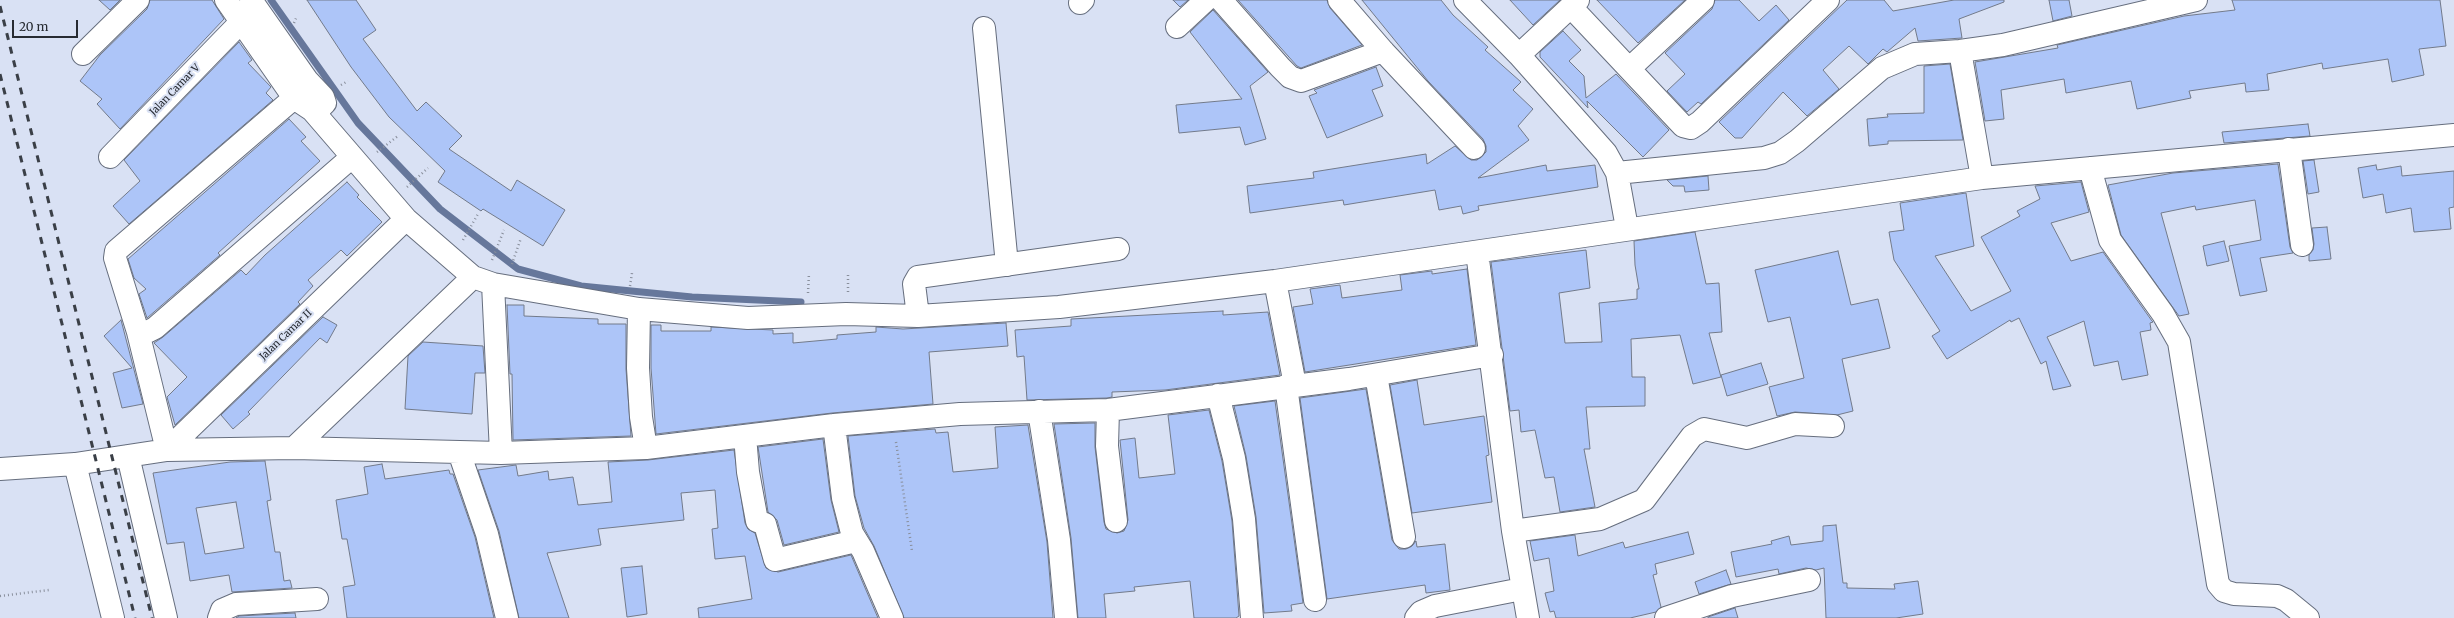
<!DOCTYPE html>
<html>
<head>
<meta charset="utf-8">
<style>
	body { margin:0 }
	#map { position:relative; width:2454px; height:618px; overflow:hidden; background:#d9e1f4; font-family:Merriweather,serif }
	canvas { display:block }
	.scale { position:absolute; left:12px; top:20px; width:66px; height:18px; box-sizing:border-box; border:2px solid #272b32; border-top:0; padding-left:5px; font-size:12px; line-height:14px; white-space:nowrap; color:#272b32; -webkit-text-stroke:3px #d9e1f4; paint-order:stroke }
</style>
</head>
<body>
<div id="map">
<canvas width="2454" height="618"></canvas>
<div class="scale">20 m</div>
</div>
<script>
const ctx = document.querySelector('canvas').getContext('2d');
ctx.lineJoin = 'round';
const shape = rows => new Path2D(rows.map(r => 'M' + r).join(''));
function trace(path, color, width, dash) { ctx.strokeStyle = color; ctx.lineWidth = width; ctx.lineCap = dash ? 'butt' : 'round'; ctx.setLineDash(dash || []); ctx.stroke(path); }
function fillPath(path, color) { ctx.fillStyle = color; ctx.fill(path, 'evenodd'); }
function drawText(font, color, halo, rows, align = 'center') {
  ctx.font = font + ' Merriweather,serif'; ctx.lineWidth = 4; ctx.setLineDash([]); ctx.textBaseline = 'middle'; ctx.strokeStyle = halo; ctx.fillStyle = color; for (const [text, x, y, turn = 0] of rows) {
    ctx.save(); ctx.translate(x, y); ctx.rotate((+turn || 0) * Math.PI / 180); ctx.textAlign = isNaN(turn) ? turn : align; if (halo) ctx.strokeText(text, 0, 0); ctx.fillText(text, 0, 0); ctx.restore();
  }
}
const stream = shape([
	[271,0,358,123,440,209,518,269,581,286,692,297,801,302]
]);
const building = shape([
	[99,0,120,0,110,10,99,0],
	[150,0,212,0,224,19,120,129,97,104,102,99,80,81,100,55,147,9,150,0],
	[307,0,356,0,376,30,363,39,417,111,426,102,462,136,449,149,511,191,517,180,565,210,543,246,483,209,481,211,438,182,445,171,389,117,351,67,307,0],
	[1173,0,1188,0,1180,7,1173,0],
	[1238,0,1327,0,1330,8,1362,45,1301,68,1297,66,1238,0],
	[1362,0,1441,0,1453,15,1488,47,1485,50,1521,82,1513,90,1533,109,1518,126,1529,140,1478,178,1546,165,1547,171,1595,165,1598,187,1478,206,1479,210,1463,214,1461,206,1439,210,1435,190,1344,205,1343,200,1250,213,1247,186,1314,178,1313,172,1426,154,1427,164,1455,146,1471,160,1477,160,1486,152,1486,146,1483,139,1428,81,1362,0],
	[1510,0,1560,0,1533,25,1510,0],
	[1597,0,1685,0,1638,43,1597,0],
	[1715,0,1739,0,1759,21,1776,5,1789,20,1701,104,1698,102,1687,112,1667,91,1685,74,1665,53,1712,9,1715,0],
	[1847,0,1884,0,1893,11,1954,0,2004,0,2004,2,1959,19,1962,38,1918,41,1915,28,1887,52,1883,49,1868,64,1849,46,1823,70,1839,89,1807,116,1783,92,1742,138,1735,138,1719,122,1847,0],
	[2049,0,2069,0,2072,16,2053,21,2049,0],
	[2232,0,2440,0,2446,46,2419,49,2424,75,2392,82,2388,59,2323,69,2322,63,2267,74,2269,90,2246,92,2245,83,2189,91,2191,98,2137,109,2131,81,2066,93,2064,79,2001,90,2004,119,1985,121,1975,62,2058,48,2057,45,2184,16,2235,10,2232,0],
	[1213,10,1268,72,1250,86,1266,139,1245,145,1240,127,1179,133,1176,105,1242,99,1190,32,1213,10],
	[1563,31,1581,50,1569,61,1584,76,1586,98,1616,74,1669,130,1643,157,1587,101,1588,108,1540,57,1540,52,1563,31],
	[239,42,252,60,248,63,271,87,266,93,273,100,129,224,113,206,140,181,124,160,239,42],
	[1950,64,1963,140,1888,141,1888,144,1869,146,1867,119,1888,117,1887,114,1924,113,1924,66,1950,64],
	[1376,67,1383,86,1372,90,1383,116,1327,138,1309,96,1317,93,1314,90,1376,67],
	[289,119,306,137,301,141,320,161,218,253,220,255,147,318,139,294,146,289,134,278,128,259,289,119],
	[2308,124,2310,136,2224,143,2222,132,2308,124],
	[2314,160,2319,192,2308,194,2303,161,2314,160],
	[2278,164,2290,247,2293,253,2260,258,2267,291,2240,296,2229,246,2261,240,2255,200,2196,210,2195,206,2161,213,2189,314,2179,316,2121,235,2108,185,2173,173,2278,164],
	[2376,165,2377,170,2401,166,2402,176,2454,171,2454,207,2449,208,2451,229,2414,232,2411,208,2386,213,2383,194,2363,198,2358,168,2376,165],
	[1708,176,1709,190,1685,192,1684,186,1673,186,1667,180,1708,176],
	[347,182,359,195,357,197,382,222,347,256,341,250,308,280,313,286,298,302,300,304,175,425,167,397,187,377,154,343,163,337,241,270,246,275,265,255,347,182],
	[2081,182,2089,212,2051,223,2071,261,2103,252,2152,321,2153,322,2150,323,2151,330,2140,332,2148,375,2122,380,2118,361,2094,366,2084,321,2047,337,2071,386,2053,390,2046,361,2041,364,2019,318,2011,322,2010,320,1947,359,1932,336,1940,331,1894,260,1889,232,1904,230,1900,203,1966,193,1974,246,1935,256,1971,311,2011,291,1981,237,2020,216,2017,211,2040,199,2035,186,2081,182],
	[2327,227,2331,259,2309,261,2309,255,2313,250,2314,244,2312,228,2327,227],
	[1695,232,1706,284,1719,283,1722,332,1709,333,1721,377,1693,384,1680,335,1631,339,1632,377,1645,377,1645,406,1586,407,1590,449,1584,449,1595,507,1560,512,1554,477,1545,478,1535,430,1521,432,1519,410,1510,411,1491,262,1586,250,1590,288,1559,293,1565,343,1602,342,1599,303,1637,299,1637,289,1639,289,1635,265,1634,241,1695,232],
	[2224,241,2229,261,2207,266,2203,246,2224,241],
	[1838,251,1851,305,1878,299,1890,348,1842,359,1853,411,1837,415,1795,412,1777,416,1769,387,1804,378,1790,317,1768,322,1755,270,1838,251],
	[1467,269,1476,345,1305,372,1293,307,1313,304,1310,289,1340,285,1342,298,1402,290,1400,275,1432,271,1432,274,1467,269],
	[507,305,524,305,524,316,598,319,598,324,626,324,626,369,631,436,513,440,512,374,510,374,507,305],
	[1223,311,1223,315,1268,312,1280,375,1165,390,1112,392,1112,397,1107,398,1027,400,1024,356,1017,357,1015,330,1071,326,1071,319,1223,311],
	[323,317,337,325,327,343,320,338,248,412,250,414,233,429,221,415,323,317],
	[121,320,143,404,122,408,113,373,132,368,104,336,121,320],
	[1006,323,1008,346,929,352,933,404,832,413,656,434,651,368,651,325,661,325,661,331,711,331,711,327,773,330,773,334,793,333,793,343,837,339,837,335,876,332,876,327,903,329,1006,323],
	[423,342,483,346,485,373,475,373,472,414,405,409,408,356,423,342],
	[1761,363,1768,384,1727,396,1721,375,1761,363],
	[1417,380,1424,425,1484,416,1489,455,1486,456,1492,502,1412,513,1390,385,1417,380],
	[1366,389,1392,540,1399,549,1406,549,1412,546,1416,541,1417,547,1445,544,1450,590,1426,593,1425,585,1327,599,1300,398,1366,389],
	[1275,401,1303,603,1291,605,1292,611,1264,613,1256,517,1246,456,1234,406,1275,401],
	[1209,410,1222,461,1232,521,1239,616,1236,618,1194,618,1190,581,1134,587,1135,591,1104,594,1106,618,1078,618,1071,538,1054,424,1095,423,1095,447,1104,522,1106,529,1117,533,1124,531,1128,520,1120,440,1135,438,1139,478,1175,474,1168,415,1209,410],
	[1028,425,1047,542,1053,618,904,618,874,546,864,528,855,496,848,436,935,429,936,433,948,432,953,472,998,468,995,427,1028,425],
	[823,439,831,500,839,532,784,545,777,520,768,512,758,447,823,439],
	[734,450,745,523,748,529,755,533,766,568,778,572,851,555,878,618,699,618,698,608,752,599,745,556,715,559,712,529,718,528,715,490,681,493,684,520,598,529,601,545,547,553,569,618,519,618,499,531,478,470,516,465,518,476,548,471,549,480,573,477,578,505,612,502,608,462,648,460,734,450],
	[265,461,271,500,267,501,275,552,280,552,284,581,290,580,292,588,232,592,229,575,190,581,184,542,167,544,153,473,230,462,265,461],
	[236,502,244,548,205,554,196,508,236,502],
	[382,464,385,479,449,470,450,474,453,474,475,537,494,618,347,618,343,587,355,585,347,539,342,539,336,500,368,494,364,467,382,464],
	[1836,525,1843,583,1847,583,1847,588,1895,589,1894,584,1918,581,1923,614,1896,618,1826,618,1824,568,1816,570,1806,568,1779,574,1778,569,1736,577,1731,552,1772,544,1771,541,1789,536,1791,545,1823,541,1823,526,1836,525],
	[1688,532,1694,554,1655,564,1657,574,1653,575,1661,607,1656,612,1630,618,1556,618,1554,611,1550,612,1545,593,1554,591,1549,558,1534,561,1530,541,1575,535,1578,556,1623,542,1625,548,1688,532],
	[642,566,647,614,627,617,621,568,642,566],
	[1726,570,1731,584,1699,594,1695,582,1726,570],
	[1735,608,1738,618,1708,618,1708,617,1735,608],
	[295,613,296,618,236,618,239,616,295,613]
]);
const path = shape([
	[294,23,297,16],
	[341,85,348,81],
	[377,152,398,136],
	[407,187,428,168],
	[463,240,478,214],
	[492,260,504,230],
	[512,264,521,238],
	[630,286,632,273],
	[848,292,848,275],
	[808,293,809,273],
	[896,442,912,551],
	[0,596,49,590]
]);
const minor = shape([
	[226,0,294,98,312,110,406,219,473,277,493,284,639,309,748,318,846,314,918,316,1059,307,1275,281,1982,178,2454,135],
	[251,0,307,80,323,97,325,103,319,109,312,110],
	[1221,0,1280,67,1290,77,1301,81,1383,51],
	[1339,0,1383,51,1474,148],
	[1465,0,1519,55,1606,153,1617,173,1627,228],
	[1080,3,1083,0],
	[1571,7,1683,126,1691,128,1700,122,1828,0],
	[1177,27,1206,0],
	[984,28,1007,265],
	[1960,51,1982,178],
	[83,54,138,0],
	[1519,55,1578,0],
	[1630,68,1703,0],
	[294,98,116,251,115,258,138,332,145,333,155,328,352,157],
	[2289,149,2302,245],
	[110,157,240,23],
	[2090,168,2110,240,2163,314,2179,342,2218,584,2224,591,2234,594,2277,596,2286,600,2308,618],
	[1617,173,1764,158,1780,153,1797,141,1882,68,1915,54,1960,51,2003,45,2196,0],
	[1477,252,1513,531,1528,618],
	[1275,281,1295,385],
	[493,284,501,453],
	[639,309,638,368,641,417,646,448],
	[918,316,914,284,918,277,1118,249],
	[138,332,167,450],
	[1376,375,1404,537],
	[1286,386,1315,600],
	[1218,395,1234,458,1244,519,1252,618],
	[1108,410,1107,446,1116,521],
	[1039,411,1059,540,1066,618],
	[834,425,843,498,852,533,863,551,892,618],
	[745,436,748,472,757,521,765,524,775,560,856,541],
	[294,448,473,277],
	[167,450,406,219],
	[459,452,487,534,507,618],
	[128,456,166,618],
	[75,464,113,618],
	[0,469,75,464,167,450,294,448,501,453,646,448,834,425,960,414,1108,410,1349,379,1492,355],
	[1513,531,1600,519,1644,500,1692,436,1704,429,1747,438,1795,424,1833,426],
	[219,618,222,610,236,604,317,599],
	[1416,618,1421,612,1435,606,1522,589],
	[1666,618,1732,596,1809,580]
]);
const rail = shape([
	[0,6,152,618],
	[0,74,135,618]
]);
const streetNames = [
	["Jalan Camar V",175,90,-46],
	["Jalan Camar II",286,335,-44]
];
trace(stream, '#66779b', 7);
fillPath(building, '#adc5f8');
trace(building, '#727a8a', 1);
trace(minor, '#666e7e', 24);
trace(path, '#898f9c', 2.5, [1, 3]);
trace(minor, '#fff', 22);
trace(rail, '#3a3f47', 3, [7, 7]);
drawText('10px', '#272b32', '#d9e1f4', streetNames);
</script>
</body>
</html>
